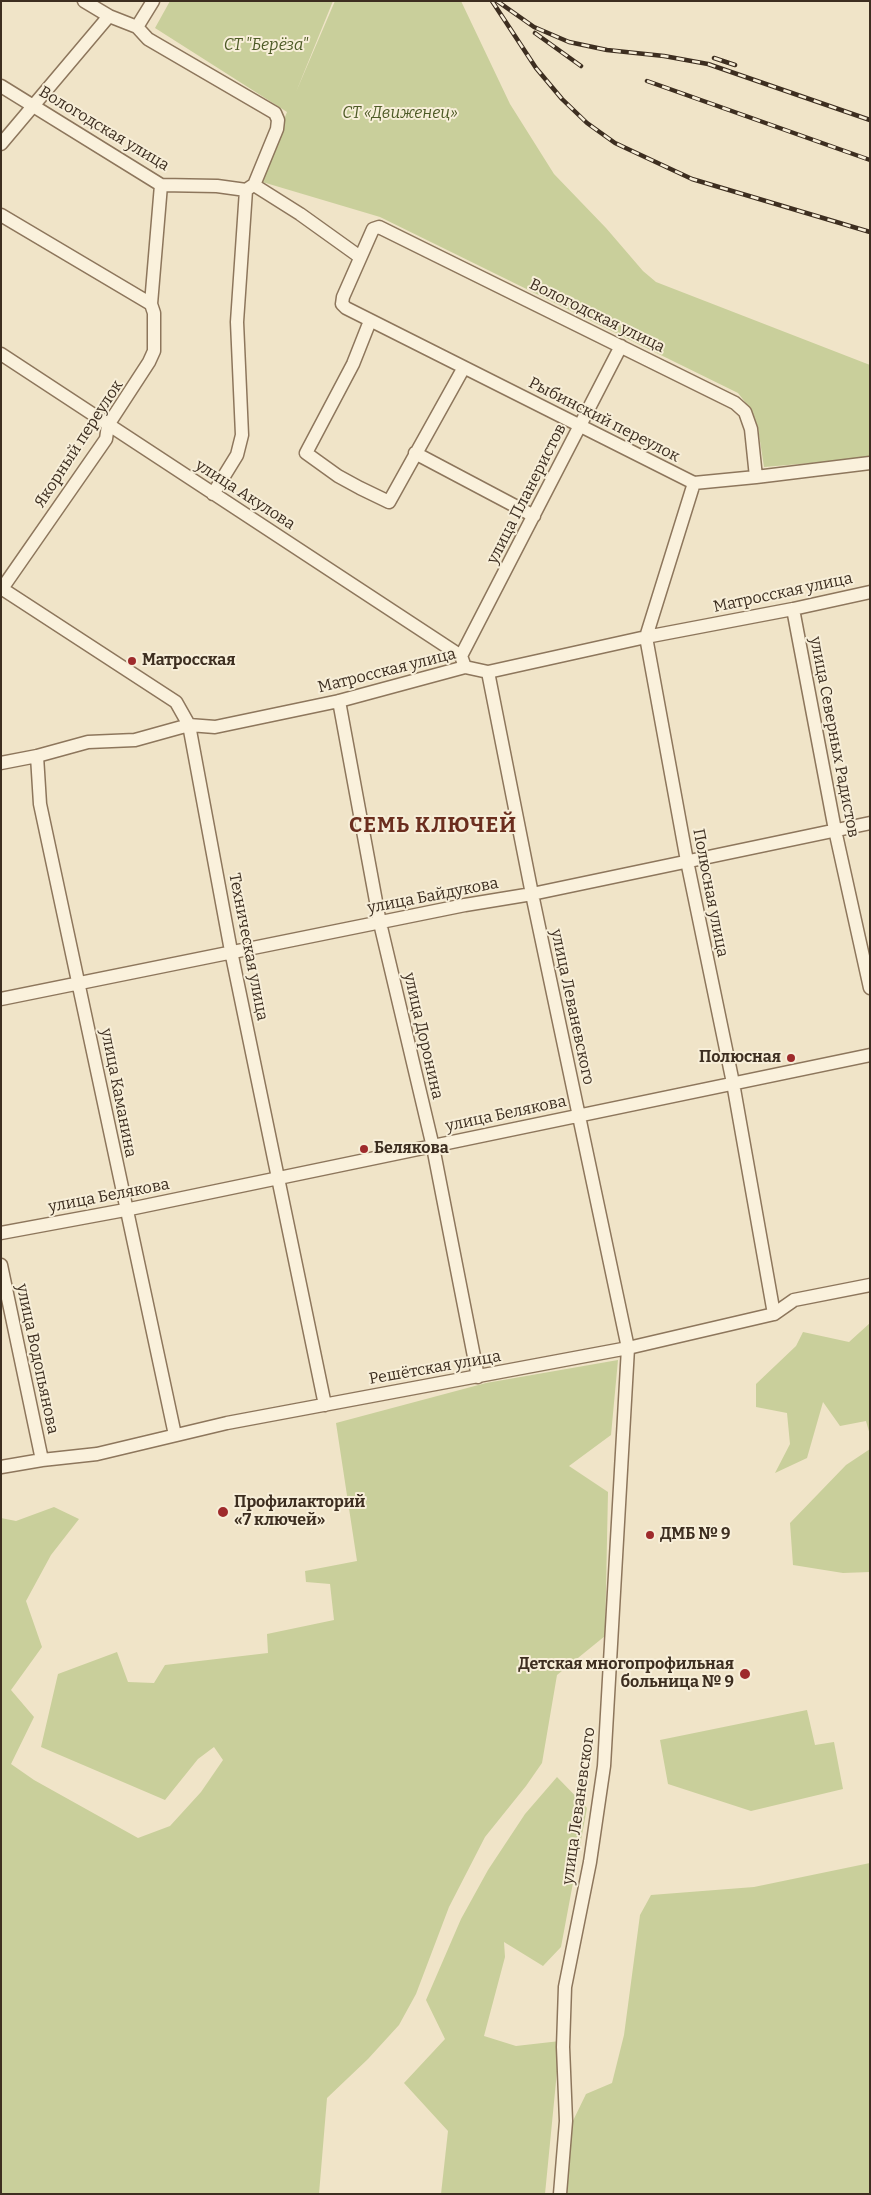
<!DOCTYPE html>
<html>
<head>
<meta charset="utf-8">
<style>
	body { margin:0 }
	#map { position:relative; width:871px; height:2195px; overflow:hidden; background:#f0e4c8; font-family:Bitter,serif }
	canvas { display:block }
	.frame { position:absolute; inset:0; border:2px solid #3d2e20; pointer-events:none }
</style>
</head>
<body>
<div id="map">
<canvas width="871" height="2195"></canvas>
<div class="frame"></div>
</div>
<script>
const ctx = document.querySelector('canvas').getContext('2d');
ctx.lineJoin = 'round';
function fillPath(path, color) { ctx.fillStyle = color; ctx.fill(path, 'evenodd'); }
const shape = rows => new Path2D(rows.map(r => 'M' + r).join(''));
function trace(path, color, width, dash) { ctx.strokeStyle = color; ctx.lineWidth = width; ctx.lineCap = dash ? 'butt' : 'round'; ctx.setLineDash(dash || []); ctx.stroke(path); }
function drawText(font, color, halo, rows, align = 'center') {
  ctx.font = font + ' Bitter,serif'; ctx.lineWidth = 4; ctx.setLineDash([]); ctx.textBaseline = 'middle'; ctx.strokeStyle = halo; ctx.fillStyle = color; for (const [text, x, y, turn = 0] of rows) {
    ctx.save(); ctx.translate(x, y); ctx.rotate((+turn || 0) * Math.PI / 180); ctx.textAlign = isNaN(turn) ? turn : align; if (halo) ctx.strokeText(text, 0, 0); ctx.fillText(text, 0, 0); ctx.restore();
  }
}
const green = shape([
	[170,1,333,1,296,92,335,1,461,1,510,104,554,174,606,228,643,271,656,282,870,365,870,458,764,467,758,428,752,411,738,393,380,217,259,181,287,112,155,28],
	[870,1323,870,1435,866,1421,840,1426,823,1402,807,1458,775,1473,790,1444,787,1413,756,1407,756,1384,796,1346,803,1332,849,1342],
	[618,1360,611,1435,569,1466,608,1492,605,1636,557,1675,542,1763,526,1786,485,1837,449,1907,416,1994,399,2025,368,2059,327,2098,319,2194,1,2194,1,1518,16,1521,54,1507,79,1519,51,1555,26,1601,42,1647,11,1690,34,1717,11,1764,34,1780,138,1838,170,1826,201,1792,223,1760,214,1747,198,1759,165,1800,41,1747,58,1674,117,1652,128,1682,154,1683,165,1665,268,1653,267,1634,334,1620,330,1584,306,1582,305,1571,357,1561,336,1423,486,1383],
	[870,1449,870,1572,843,1573,793,1565,790,1523,846,1465],
	[807,1710,815,1745,834,1742,843,1789,751,1811,668,1784,660,1740],
	[557,1777,587,1808,561,1947,543,1966,504,1942,505,1957,484,2036,516,2046,560,2041,545,2194,441,2194,448,2131,404,2083,445,2039,426,2000,461,1919,488,1870,525,1814],
	[870,1863,870,2194,565,2194,570,2127,586,2094,612,2083,624,2035,640,1915,651,1895,754,1887]
]);
const minor = shape([
	[84,1,109,16,137,27,148,39,275,113,278,120,277,129,254,185],
	[137,27,153,1],
	[1,86,161,185,217,186,246,190,252,186],
	[1,144,109,16],
	[254,185,300,214,360,257],
	[1,215,151,304],
	[370,321,353,364,306,453,338,476,360,488,389,502,463,369],
	[1,354,461,656,465,667],
	[415,453,534,516],
	[756,477,751,429,745,412,735,403,379,227,373,229,343,297,342,304,346,308,694,483,756,477,870,463],
	[694,483,646,637,687,861,733,1083,774,1314],
	[213,494,237,455,242,435,237,322,246,190],
	[1,588,176,702,189,725,231,951,325,1405],
	[1,590,106,439,108,425,149,362,154,351,154,313,151,304,161,185],
	[793,609,835,830,870,988],
	[461,656,621,346],
	[488,672,532,894,628,1348,604,1766,590,1862,565,1987,563,2047,566,2121,560,2194],
	[339,701,380,923,433,1147,478,1377],
	[37,756,40,804,175,1435],
	[1,763,37,756,88,742,135,740,189,725,215,727,339,701,465,667,488,672,646,637,793,609,870,592],
	[1,999,465,905,532,894,870,823],
	[1,1233,125,1210,870,1055],
	[1,1265,42,1460],
	[1,1467,42,1460,97,1454,227,1423,628,1348,774,1314,794,1300,870,1285]
]);
const rail = shape([
	[492,1,536,68,562,99,587,123,615,143,692,179,870,232],
	[497,1,534,27,569,42,607,50,664,56,708,64,870,120],
	[535,33,581,66],
	[714,58,735,65],
	[647,81,870,160]
]);
const markers = [
	[132,661,5,"#9e2a2b"],
	[791,1058,5,"#9e2a2b"],
	[364,1149,5,"#9e2a2b"],
	[223,1512,6,"#9e2a2b"],
	[650,1535,5,"#9e2a2b"],
	[745,1674,6,"#9e2a2b"]
];
const parkNames = [
	["СТ \"Берёза\"",266,46],
	["СТ «Движенец»",400,114]
];
const streetNames = [
	["Вологодская улица",104,129,31],
	["Вологодская улица",597,316,26],
	["Рыбинский переулок",604,420,27],
	["Якорный переулок",79,444,-57],
	["улица Планеристов",527,494,-63],
	["улица Акулова",245,495,33],
	["Матросская улица",783,593,-12],
	["Матросская улица",387,671,-14],
	["улица Северных Радистов",834,737,79],
	["Полюсная улица",710,893,79],
	["улица Байдукова",433,896,-11],
	["Техническая улица",248,947,79],
	["улица Леваневского",572,1007,78],
	["улица Доронина",423,1036,77],
	["улица Каманина",118,1093,79],
	["улица Белякова",506,1114,-12],
	["улица Белякова",109,1196,-11],
	["улица Водопьянова",37,1359,78],
	["Решётская улица",435,1368,-10],
	["улица Леваневского",579,1806,-82]
];
const poiNames = [
	["Матросская",142,661],
	["Полюсная",781,1058,"right"],
	["Белякова",374,1149],
	["Профилакторий",234,1503],
	["«7 ключей»",234,1521],
	["ДМБ № 9",660,1535],
	["Детская многопрофильная",734,1665,"right"],
	["больница № 9",734,1683,"right"]
];
const districtNames = [
	["СЕМЬ КЛЮЧЕЙ",433,826]
];
fillPath(green, '#c9cf9b');
trace(minor, '#8d765c', 15);
trace(minor, '#faf1dc', 12);
trace(rail, '#3d2e20', 4.5);
trace(rail, '#f7eed8', 2.5, [8]);
for (const [x, y, r, color] of markers) { const dot = new Path2D(); dot.arc(x, y, r, 0, 2 * Math.PI); ctx.fillStyle = color; ctx.fill(dot); trace(dot, '#f7eed8', 2); }
drawText('italic 16px', '#4d5a26', '#f7eed8', parkNames);
drawText('16px', '#3d2e20', '#f7eed8', streetNames);
drawText('bold 16px', '#3d2e20', '#f7eed8', poiNames, 'left');
ctx.letterSpacing = '1px';
drawText('bold 21px', '#6b2e1e', '#f7eed8', districtNames);
ctx.letterSpacing = '0px';
</script>
</body>
</html>
